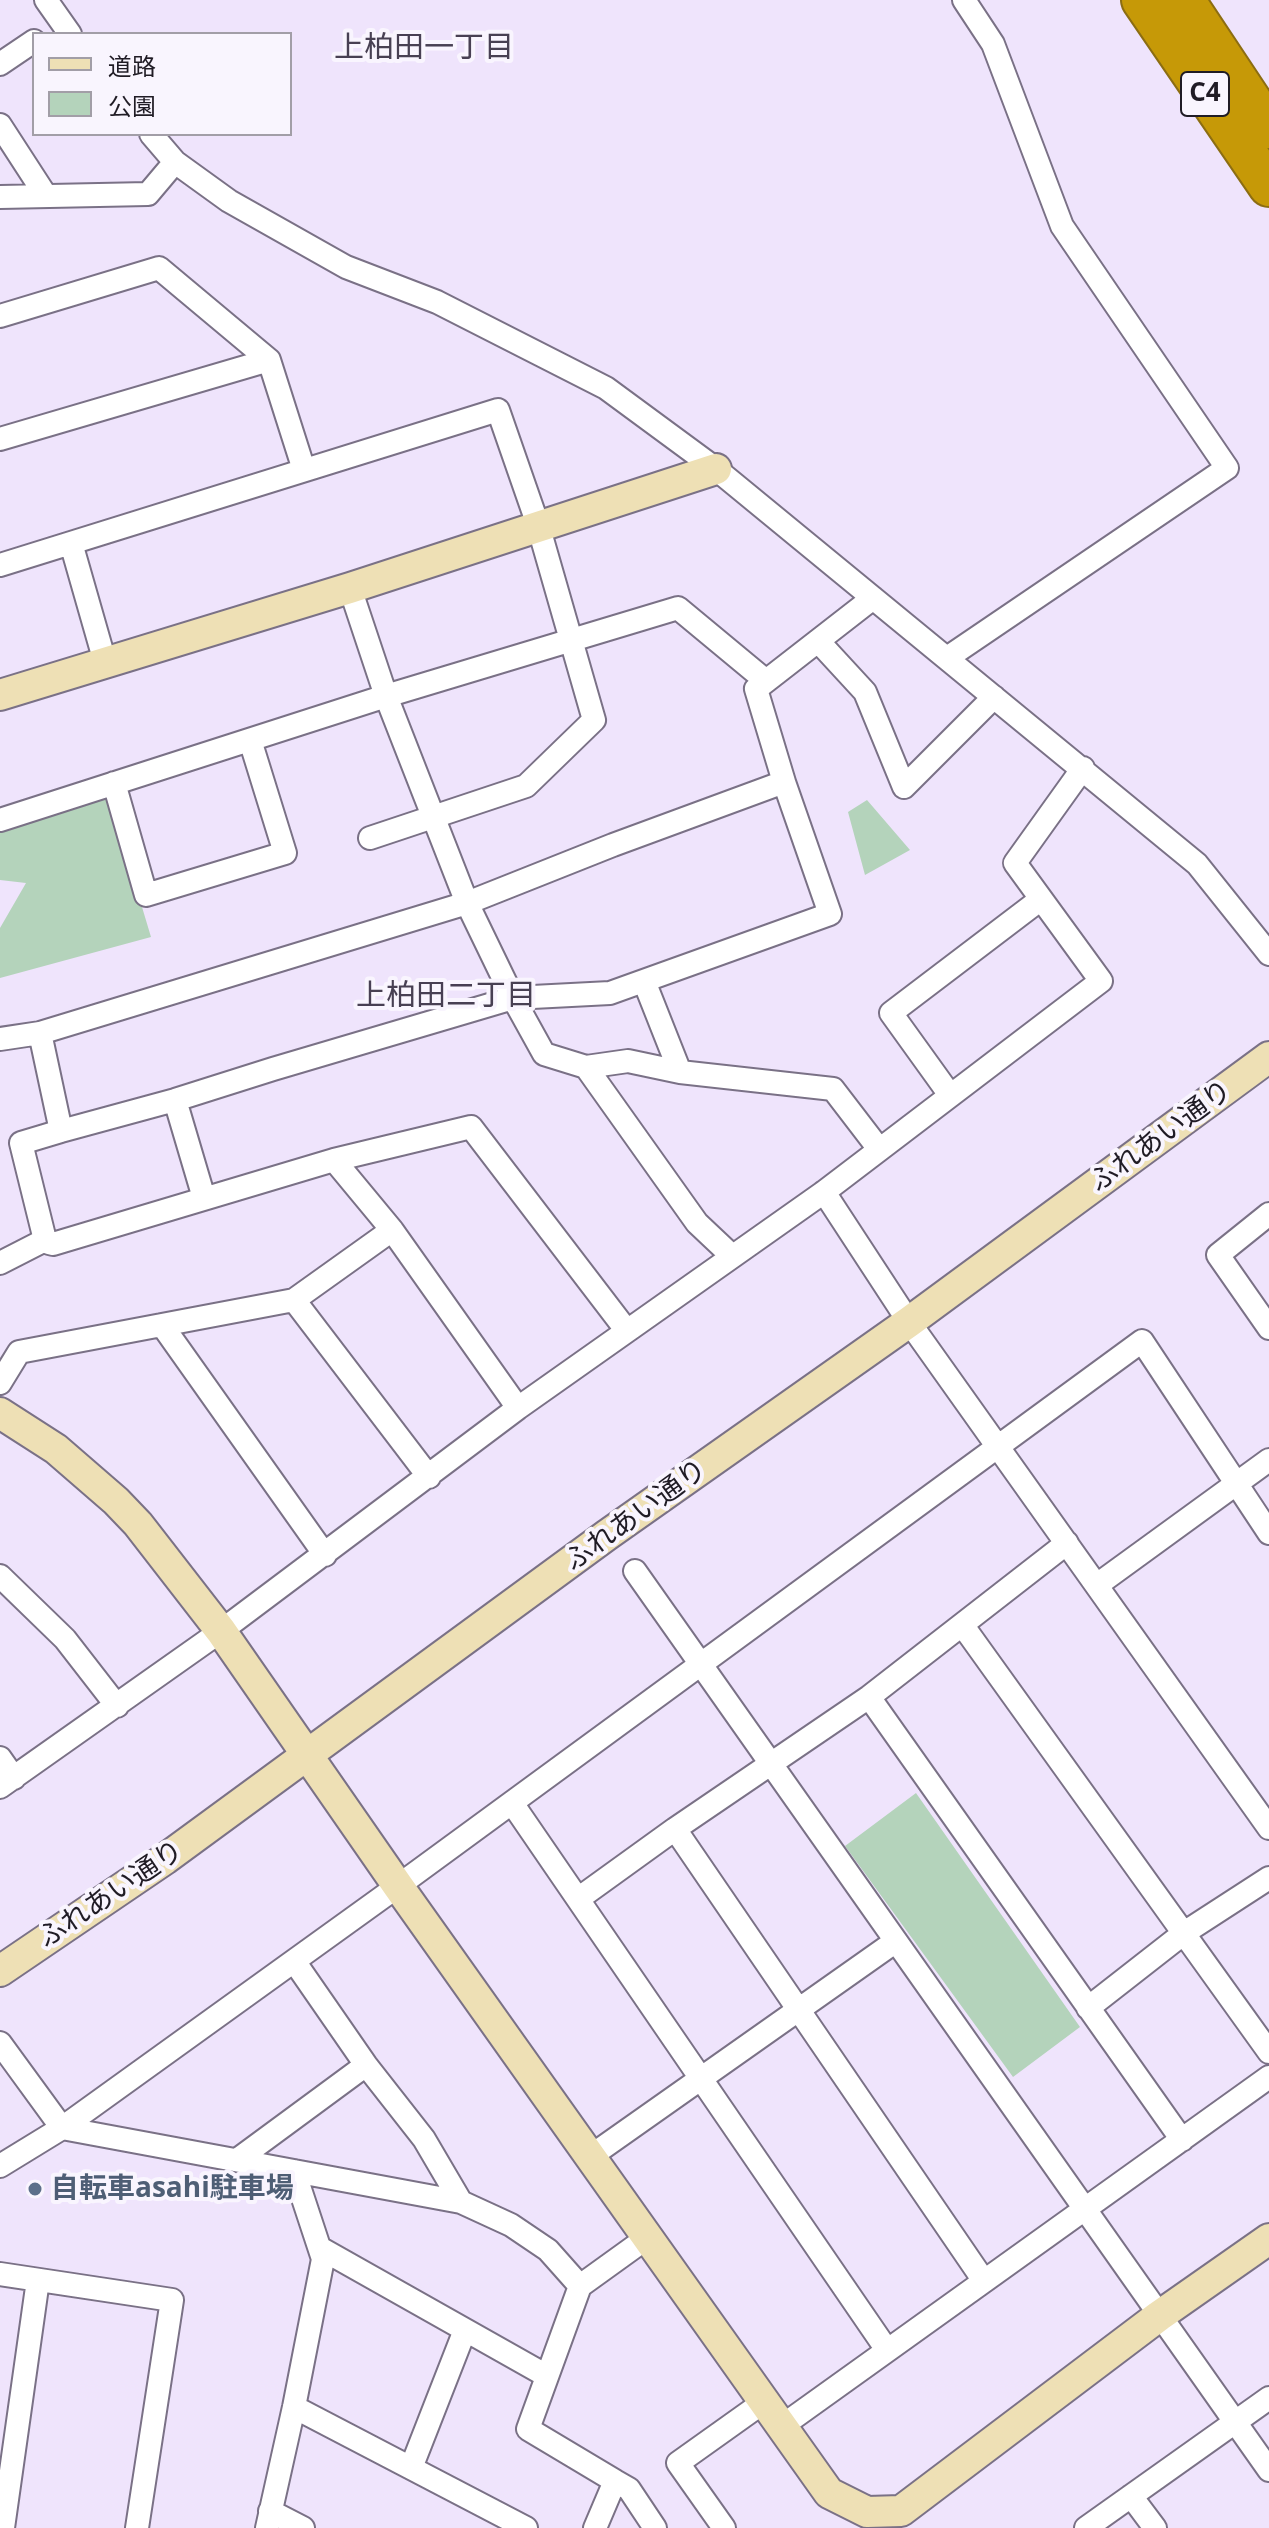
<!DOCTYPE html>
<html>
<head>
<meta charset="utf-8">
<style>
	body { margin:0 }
	#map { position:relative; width:1269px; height:2528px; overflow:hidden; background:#efe4fc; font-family:"Open Sans","Noto Sans JP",sans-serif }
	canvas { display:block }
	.legend { position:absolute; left:32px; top:32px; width:260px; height:104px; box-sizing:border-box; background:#f9f5fe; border:2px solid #a29ea7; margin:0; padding:10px 14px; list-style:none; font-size:24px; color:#201c25 }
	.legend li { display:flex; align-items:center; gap:16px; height:40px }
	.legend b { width:40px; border:2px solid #a29ea7 }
</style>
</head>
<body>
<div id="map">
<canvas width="1269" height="2528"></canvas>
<ul class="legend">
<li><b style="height:10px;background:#eee0b5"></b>道路</li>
<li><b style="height:22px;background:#b4d3bb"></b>公園</li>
</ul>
</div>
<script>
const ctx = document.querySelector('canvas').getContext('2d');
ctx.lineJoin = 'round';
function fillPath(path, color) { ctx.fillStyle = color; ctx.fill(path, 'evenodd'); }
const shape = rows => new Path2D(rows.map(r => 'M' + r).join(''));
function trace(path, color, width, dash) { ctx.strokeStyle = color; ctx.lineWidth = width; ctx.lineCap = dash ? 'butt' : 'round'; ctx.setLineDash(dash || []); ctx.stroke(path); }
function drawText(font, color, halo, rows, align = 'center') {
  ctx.font = font + ' "Open Sans","Noto Sans JP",sans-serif'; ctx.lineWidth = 8; ctx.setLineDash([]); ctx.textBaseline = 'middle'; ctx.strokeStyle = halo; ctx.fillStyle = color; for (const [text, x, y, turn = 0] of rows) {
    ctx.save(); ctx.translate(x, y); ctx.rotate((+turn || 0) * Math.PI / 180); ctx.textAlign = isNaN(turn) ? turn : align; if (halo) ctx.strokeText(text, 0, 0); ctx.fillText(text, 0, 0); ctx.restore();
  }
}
const green = shape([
	[96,791,109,797,151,937,0,978,0,928,26,883,0,880,0,821],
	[867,800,910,850,865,875,848,812],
	[916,1793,1080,2027,1013,2077,845,1846]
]);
const street = shape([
	[46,0,70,34],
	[0,64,34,41],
	[0,125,46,196],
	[151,134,175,162,229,201,346,267,437,302,606,388,716,469,1197,864,1269,954],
	[0,197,148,194,175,162],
	[0,316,159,268,269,360,304,470],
	[0,439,269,360],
	[71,543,105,662],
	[0,565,498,410,538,525,594,720,526,786,370,838],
	[350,588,386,696,467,903,513,998,544,1054,586,1067,697,1223,732,1256],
	[818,641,865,692,904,787,994,697],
	[947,658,1227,468,1062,226,993,44,964,0],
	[114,783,146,895,285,853,250,740],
	[0,820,386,696,678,608,766,681],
	[644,981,680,1072],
	[40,1033,61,1131,21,1143,45,1240,49,1243,53,1244,334,1160,392,1230,518,1408],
	[0,1039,40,1033,467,903,613,845,784,782,756,689,873,598],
	[586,1067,628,1061,680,1072,833,1089,879,1149],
	[950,1095,891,1013,1041,899],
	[175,1100,204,1198],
	[61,1131,175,1100,273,1069,513,998,610,993,830,914,784,782],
	[334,1160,471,1127,627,1331],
	[824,1192,909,1322,1269,1828],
	[1269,1214,1218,1255,1269,1328],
	[0,1263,45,1240],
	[294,1300,429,1477],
	[162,1325,325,1555],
	[0,1383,19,1352,294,1300,392,1230],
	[635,1571,1269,2470],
	[0,1576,65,1639,117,1706],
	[1097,1585,1269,1460],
	[963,1626,1269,2052],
	[869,1697,1182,2140],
	[0,1758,14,1778],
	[0,1787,221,1631,518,1408,824,1192,1101,981,1015,863,1083,768],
	[512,1803,887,2350],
	[675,1829,984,2281],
	[578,1899,675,1829,869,1697,1067,1543],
	[294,1961,366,2065,424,2139,461,2202],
	[1088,2008,1184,1933,1269,1878],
	[0,2043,62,2128,461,2202,511,2225,548,2250,580,2286],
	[591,2156,896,1941],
	[237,2160,366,2065],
	[0,2166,62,2128,398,1886,1142,1341,1269,1533],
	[320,2248,547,2376],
	[0,2274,172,2300,137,2528],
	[294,2407,526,2528],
	[782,2426,1269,2077],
	[411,2468,465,2330],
	[615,2481,629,2489,655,2528],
	[1131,2496,1155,2528],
	[270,2511,303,2528],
	[3,2528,38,2280],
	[267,2528,294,2407,323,2259,294,2171],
	[595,2528,615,2481,528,2429,580,2286,648,2237],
	[724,2528,678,2463,765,2401],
	[1086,2528,1269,2398]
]);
const secondary = shape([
	[0,695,350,588,716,469],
	[0,1413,56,1449,116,1501,138,1524,221,1631,398,1886,829,2493,867,2512,901,2511,1159,2316,1269,2239],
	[0,1971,165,1859,607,1535,909,1322,1269,1057]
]);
const highway = shape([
	[1142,0,1269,186],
	[1184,0,1269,128]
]);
const markers = [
	[35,2189,8,"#5c6f8a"]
];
const shields = [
	[1205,94,48]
];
const shieldNames = [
	["C4",1205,94]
];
const streetNames = [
	["ふれあい通り",1161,1137,-36],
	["ふれあい通り",636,1516,-36],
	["ふれあい通り",111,1895,-34]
];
const serviceNames = [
	["自転車asahi駐車場",51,2189]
];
const neighbourhoodNames = [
	["上柏田一丁目",424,48],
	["上柏田二丁目",446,996]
];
fillPath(green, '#b4d3bb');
trace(street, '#7a7186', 26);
trace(secondary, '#7a7186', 34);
trace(highway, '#8c6d12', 44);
trace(street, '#fff', 22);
trace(secondary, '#eee0b5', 30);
trace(highway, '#c69907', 40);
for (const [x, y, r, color] of markers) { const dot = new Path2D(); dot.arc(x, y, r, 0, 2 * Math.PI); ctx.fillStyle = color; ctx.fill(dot); trace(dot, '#f9f5fe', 3); }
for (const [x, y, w] of shields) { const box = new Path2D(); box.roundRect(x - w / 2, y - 22, w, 44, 6); ctx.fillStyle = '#f9f5fe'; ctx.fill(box); trace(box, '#201c25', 2); }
drawText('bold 26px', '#201c25', null, shieldNames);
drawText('28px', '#201c25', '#f9f5fe', streetNames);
drawText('bold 28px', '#4e5e75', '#f9f5fe', serviceNames, 'left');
drawText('30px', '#484053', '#f9f5fe', neighbourhoodNames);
</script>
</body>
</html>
